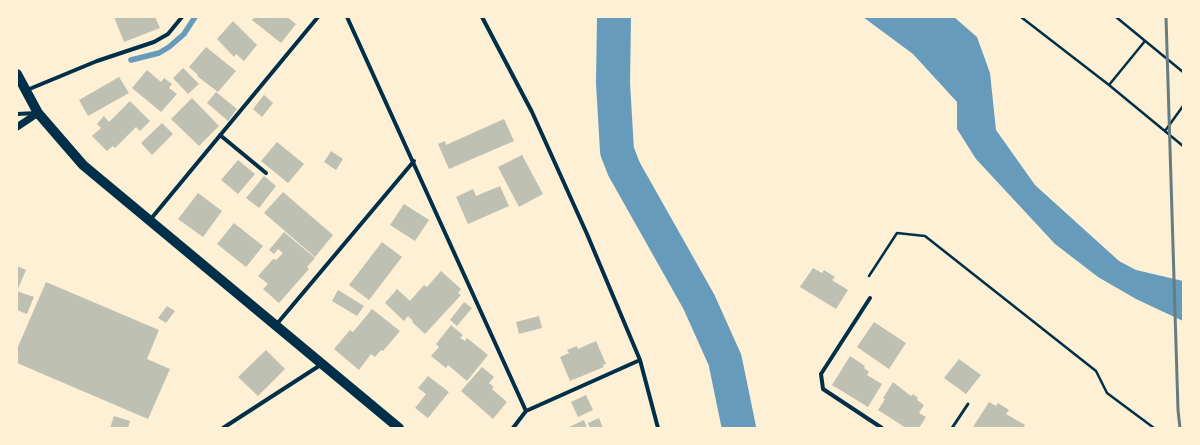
<!DOCTYPE html>
<html>
<head>
<meta charset="utf-8">
<style>
	body { margin:0 }
	#map { position:relative; width:1200px; height:445px; overflow:hidden; background:#fdf0d5; font-family:"Nunito Sans",sans-serif }
	canvas { display:block }
	.frame { position:absolute; inset:0; border:18px solid #fdf0d5; pointer-events:none }
</style>
</head>
<body>
<div id="map">
<canvas width="1200" height="445"></canvas>
<div class="frame"></div>
</div>
<script>
const ctx = document.querySelector('canvas').getContext('2d');
ctx.lineJoin = 'round';
function fillPath(path, color) { ctx.fillStyle = color; ctx.fill(path, 'evenodd'); }
const shape = rows => new Path2D(rows.map(r => 'M' + r).join(''));
function trace(path, color, width, dash) { ctx.strokeStyle = color; ctx.lineWidth = width; ctx.lineCap = dash ? 'butt' : 'round'; ctx.setLineDash(dash || []); ctx.stroke(path); }
const water = shape([
	[863,17,954,17,977,37,990,73,996,130,1035,185,1119,261,1136,270,1183,281,1183,321,1136,299,1098,277,1055,244,976,159,957,129,957,102,913,54]
]);
const stream = shape([
	[131,60,159,53,169,47,184,34,195,17]
]);
const river = shape([
	[614,17,613,83,617,151,624,169,699,302,725,360,739,428]
]);
const building = shape([
	[114,17,155,17,160,28,124,42],
	[255,17,287,17,296,24,281,43,252,20],
	[233,21,257,45,244,61,236,54,234,57,217,39],
	[206,47,236,71,218,92,197,76,198,75,189,67],
	[183,68,199,84,188,94,173,78],
	[147,70,161,82,164,78,172,84,169,88,177,94,161,112,132,88],
	[119,77,129,93,88,116,79,100],
	[216,92,237,109,228,121,207,103],
	[264,95,273,103,262,117,253,109],
	[192,98,219,126,199,146,171,119],
	[130,101,150,121,140,131,136,127,115,148,113,146,107,151,92,136,101,128,97,124,104,116,109,122],
	[504,119,514,141,449,169,438,144,445,141,446,145],
	[162,123,173,134,152,155,141,143],
	[277,142,304,164,288,183,261,161],
	[331,151,343,159,336,170,324,162],
	[522,155,543,194,519,207,498,167],
	[238,160,255,174,238,194,221,180],
	[264,176,276,186,259,208,246,198],
	[500,186,509,206,468,224,456,197,473,189,476,196],
	[283,192,333,235,315,257,264,213],
	[198,193,222,211,203,237,178,219],
	[404,204,429,220,415,241,390,225],
	[234,223,263,246,246,267,217,244],
	[284,232,315,258,307,267,309,269,279,303,263,289,268,284,258,276,273,259,276,260,283,253,278,249,274,254,269,250],
	[382,242,402,257,369,300,349,285],
	[17,266,26,270,17,291,34,297,27,314,17,310],
	[813,268,822,273,824,270,835,277,832,280,848,290,836,309,800,287],
	[441,271,461,289,458,293,461,295,425,334,412,322,413,321,408,316,404,321,385,303,397,289,410,301,424,285,427,287],
	[46,282,159,330,147,359,170,369,148,419,17,363,17,349],
	[338,290,364,306,357,316,332,301],
	[464,302,472,308,457,326,450,320],
	[167,306,175,311,166,323,158,318],
	[372,309,400,331,383,351,381,350,375,357,371,354,359,370,334,349,350,330,353,332],
	[539,316,542,328,519,334,516,322],
	[874,322,906,343,889,369,857,347],
	[451,325,463,335,460,338,465,341,467,338,488,355,467,381,448,365,446,368,431,356,439,347,436,344],
	[596,341,606,364,603,365,604,367,570,381,560,357,569,353,567,350,577,346,578,349],
	[266,350,285,369,258,396,238,377],
	[850,356,865,366,864,368,869,372,867,375,882,384,868,407,832,385],
	[959,359,981,375,966,394,944,378],
	[482,367,494,377,489,383,494,387,492,389,507,402,493,419,461,391],
	[428,376,449,392,428,418,415,408,426,394,418,388],
	[893,382,911,396,913,394,918,398,917,400,924,405,919,413,926,417,919,428,906,428,878,410,885,399,883,398],
	[586,395,593,410,578,417,571,402],
	[989,402,996,406,998,403,1009,410,1006,414,1025,425,1023,428,973,427],
	[114,416,130,421,128,428,110,428],
	[599,418,603,428,590,428,588,423],
	[584,420,587,428,567,428]
]);
const path = shape([
	[1021,17,1109,85,1183,146],
	[1116,17,1183,72],
	[1109,85,1145,41],
	[1165,131,1183,106],
	[869,276,897,233,925,236,1096,371,1107,393,1154,428]
]);
const service = shape([
	[952,428,968,404]
]);
const minor = shape([
	[347,17,526,411,513,428],
	[482,17,532,112,587,234,640,360,658,428],
	[27,90,97,61,154,42,168,34,182,17],
	[17,114,37,113],
	[220,135,266,173],
	[150,220,318,17],
	[870,298,821,374,823,389,882,428],
	[276,325,414,161],
	[526,411,640,360],
	[223,428,322,364]
]);
const tertiary = shape([
	[17,127,38,113]
]);
const primary = shape([
	[17,74,38,113,83,165,399,428]
]);
const rail = shape([
	[1166,17,1178,410,1180,428]
]);
fillPath(water, '#669bbc');
trace(stream, '#669bbc', 5.5);
trace(river, '#669bbc', 34);
fillPath(building, '#bec0b2');
trace(path, '#003049', 2.5);
trace(service, '#003049', 3);
trace(minor, '#003049', 4);
trace(tertiary, '#003049', 7);
trace(primary, '#003049', 10);
trace(rail, '#657d81', 3);
</script>
</body>
</html>
